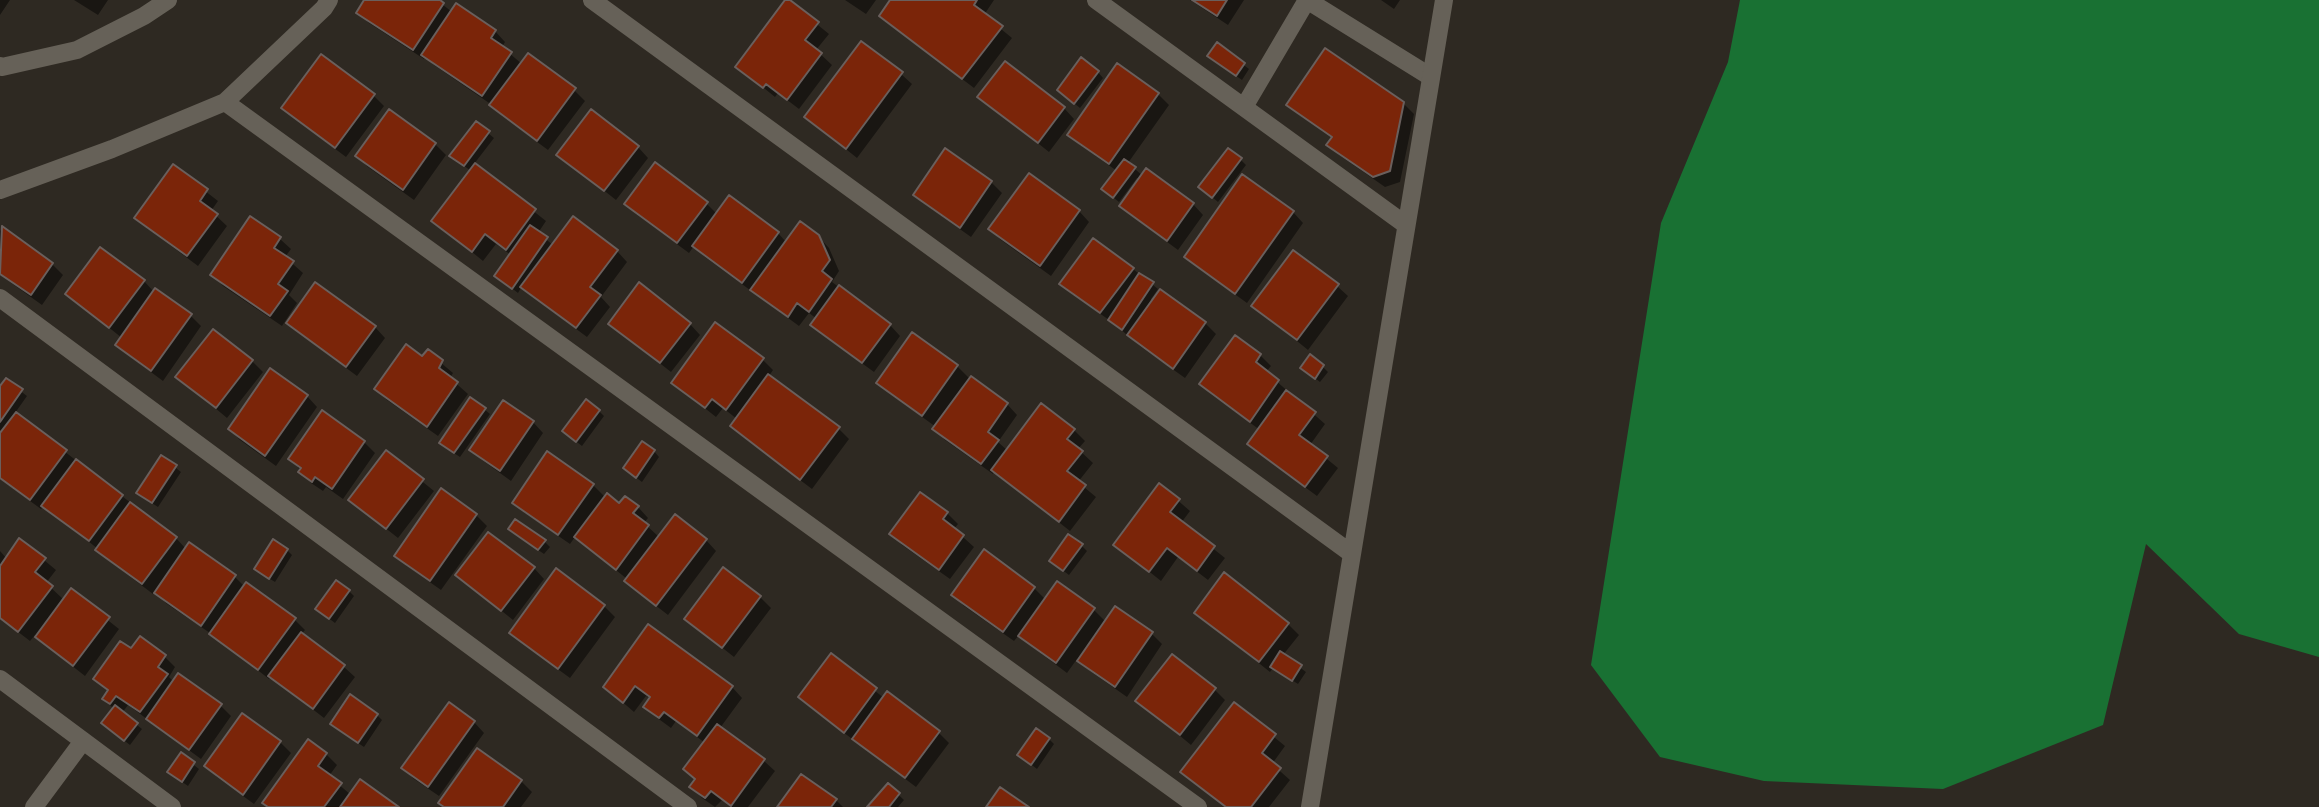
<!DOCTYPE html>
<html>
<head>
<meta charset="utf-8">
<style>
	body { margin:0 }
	canvas { display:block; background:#2e2922 }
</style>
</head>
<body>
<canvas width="2319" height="807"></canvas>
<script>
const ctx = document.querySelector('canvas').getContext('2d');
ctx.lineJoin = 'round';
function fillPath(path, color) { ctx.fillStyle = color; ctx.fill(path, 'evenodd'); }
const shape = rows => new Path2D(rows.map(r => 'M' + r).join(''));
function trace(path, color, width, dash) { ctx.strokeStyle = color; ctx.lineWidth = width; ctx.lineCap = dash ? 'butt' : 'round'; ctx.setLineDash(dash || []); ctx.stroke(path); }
const forest = shape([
	[1740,0,2319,0,2319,657,2239,634,2146,544,2103,725,1943,789,1764,781,1660,757,1591,665,1661,223,1728,62]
]);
const shadow = shape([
	[0,0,10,0,0,15],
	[74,0,108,0,98,15],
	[367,0,437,0,452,12,495,31,505,42,502,47,522,64,574,90,585,101,548,150,502,116,492,105,434,65,426,57,424,59,369,23,358,12],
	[787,0,829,34,816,50,832,65,799,109,778,93,775,97,738,67],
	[845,0,876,0,866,14],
	[892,0,994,0,984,15,1012,38,974,88,892,26,881,15],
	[1190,0,1244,0,1228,25],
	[1381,0,1400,0,1394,9],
	[1217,45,1249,69,1242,80,1215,61],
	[1118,66,1158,94,1169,105,1128,163,1143,176,1193,204,1203,215,1178,250,1132,216,1121,206,1140,180,1137,178,1119,202,1109,194,1117,171,1080,145,1069,134],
	[1098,72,1103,78,1080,108,1064,95],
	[901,74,912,84,857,158,806,117],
	[373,95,384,106,346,157,294,118,283,107],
	[980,97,1064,108,1074,119,1049,152],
	[1403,103,1414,114,1400,182,1385,187,1339,155,1329,145,1333,139,1299,115,1289,105],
	[476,123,494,138,474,164,546,221,538,233,553,245,617,251,627,262,601,297,610,307,587,337,533,297,522,286,518,293,496,276,511,255,496,244,483,261,434,221,471,171,451,156],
	[435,144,446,155,414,200,368,167,357,156],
	[638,147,648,158,616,200,558,154],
	[946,150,991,182,1002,193,971,237,926,205,915,194],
	[1241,160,1246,165,1218,202,1206,192],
	[173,166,218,201,211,211,227,226,198,266,147,228,137,218],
	[626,203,706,203,717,214,778,233,787,243,818,236,829,248,839,271,832,282,890,325,900,336,874,372,823,335,813,324,817,319,809,313,799,326,705,257,694,246,689,253,636,214],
	[1079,211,1089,222,1051,276,1001,240,990,229],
	[1293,212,1303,223,1247,303,1197,267,1186,257],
	[2,228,52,264,63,275,42,305,0,275,0,231],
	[280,239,291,249,285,257,303,273,289,295,297,303,282,326,223,286,213,275],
	[1133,269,1158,289,1151,299,1153,301,1160,291,1205,323,1216,334,1185,378,1140,346,1112,322,1072,294,1062,284],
	[144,281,154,292,191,316,201,326,163,381,128,355,117,345,122,338,67,294],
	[1337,286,1348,296,1308,350,1254,306],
	[288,323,375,327,385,338,357,376,299,333],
	[610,324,690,324,700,335,671,372],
	[913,335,957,366,970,379,1007,404,1017,415,998,442,1008,451,1074,430,1085,441,1078,449,1093,463,1078,482,1096,497,1070,531,994,471,993,474,945,440,935,429,936,427,889,393,878,383],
	[428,352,453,373,450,378,468,394,438,436,387,400,376,389,423,359],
	[1260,355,1271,366,1266,372,1325,424,1310,445,1338,468,1317,496,1260,454,1250,443,1260,430,1212,395,1201,384],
	[762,359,773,370,769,376,839,429,849,439,812,489,743,437,732,426,737,419,723,408,716,417,673,383],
	[252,361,263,372,227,418,178,377],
	[1323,367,1328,372,1320,382,1308,373],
	[6,380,27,396,15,413,176,538,186,549,190,544,235,577,245,587,294,619,305,630,301,635,344,667,355,677,324,718,271,677,269,679,213,635,167,604,155,592,153,594,108,560,98,549,44,506,41,509,0,479,0,436,3,432,0,430,0,389],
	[307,396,317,407,276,466,240,440,230,429],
	[484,409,490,414,460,457,446,448],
	[599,411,604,416,582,446,569,436],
	[533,422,543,433,511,481,482,460,472,450],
	[364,442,375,453,343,499,326,487,323,491,311,483,291,459],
	[654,451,659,457,642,482,630,473],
	[386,452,434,491,398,538,350,500],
	[162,457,181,472,158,507,144,498],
	[593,485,606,498,620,506,638,507,648,518,644,523,659,537,706,540,716,551,668,615,637,591,626,581,627,579,575,537,570,544,525,513,514,502],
	[1160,485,1190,511,1181,523,1225,558,1208,580,1178,557,1161,581,1116,545],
	[921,494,947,513,958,524,954,529,974,547,950,579,902,545,892,534],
	[476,515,487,526,441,590,407,566,396,556],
	[515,534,545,542,550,547,544,554],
	[20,540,56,570,46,583,64,600,71,591,119,629,85,676,48,647,35,635,30,641,0,618,0,551,7,559],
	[1082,546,1087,551,1069,575,1057,566],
	[287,550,292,555,275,582,262,574],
	[534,568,544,579,513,620,457,575],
	[1034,588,1046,600,1094,610,1106,622,1152,634,1162,644,1127,697,1090,671,1077,659,1067,673,1031,646,1019,635,1014,641,964,606,953,595],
	[349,591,354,596,335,623,323,614],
	[760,597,771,608,734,657,686,619],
	[604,606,615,617,570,678,522,643,511,633],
	[1196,613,1288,624,1299,635,1283,655,1306,672,1298,684,1273,668,1270,672],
	[649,627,732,687,742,698,720,728,764,761,775,771,748,807,732,807,722,800,715,807,702,798,692,787,696,780,705,743,676,721,671,728,656,717,645,707,651,699,646,696,634,712,605,687],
	[132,651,165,657,175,667,169,677,174,682,220,705,231,716,201,759,128,705,122,713,142,729,130,745,108,728,114,709,104,699,109,691,95,678],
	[831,656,884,698,938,732,949,743,916,787,811,708,800,697],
	[1215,690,1225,700,1191,745,1138,701],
	[1234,704,1285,746,1272,764,1290,780,1269,807,1225,807,1182,771],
	[242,715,280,742,291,753,254,804,217,777,206,766],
	[377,715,382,720,364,747,337,729],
	[474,722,484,733,439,796,414,779,403,768],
	[1049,739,1054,744,1037,769,1019,755],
	[326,754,337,765,329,776,351,795,396,807,268,807],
	[181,755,199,769,188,786,175,777],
	[521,781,532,792,521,807,445,807],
	[888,785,904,800,898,807,870,807],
	[836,800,843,807,779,807]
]);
const building = shape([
	[364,0,440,0,444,3,413,50,356,13,364,0],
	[785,0,790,0,819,22,805,40,822,53,787,100,766,84,763,88,735,67,785,0],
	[890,0,977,0,974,5,1003,26,962,79,879,16,890,0],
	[1192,0,1227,0,1217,16,1192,0],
	[456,3,496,30,491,38,512,52,482,96,421,55,456,3],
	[861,41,903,72,846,149,804,117,861,41],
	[1217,42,1245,63,1236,76,1207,56,1217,42],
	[1325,48,1404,102,1390,171,1373,177,1326,145,1332,137,1286,105,1325,48],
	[528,53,576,88,537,141,489,105,528,53],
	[321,54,375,94,335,148,281,108,321,54],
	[1081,57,1099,71,1074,104,1057,90,1081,57],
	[1005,61,1065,107,1038,143,977,97,1005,61],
	[1117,63,1159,93,1109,164,1067,135,1117,63],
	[389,109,436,143,403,190,355,156,389,109],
	[591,109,639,146,604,191,556,155,591,109],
	[476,121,490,131,464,166,449,156,476,121],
	[945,148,992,181,960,228,913,195,945,148],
	[1228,148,1242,158,1212,198,1198,187,1228,148],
	[1124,159,1136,167,1113,198,1101,189,1124,159],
	[655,162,708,202,677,243,624,204,655,162],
	[475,163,536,209,506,250,485,234,472,252,431,221,475,163],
	[173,164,208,189,200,201,218,214,187,256,134,218,173,164],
	[1146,168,1194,203,1167,241,1119,206,1146,168],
	[1029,173,1080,210,1040,266,988,229,1029,173],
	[1242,174,1294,211,1235,294,1184,257,1242,174],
	[729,195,779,232,742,283,692,246,729,195],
	[250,216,281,237,274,248,294,261,278,284,288,291,270,316,210,275,250,216],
	[573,216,618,250,590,287,601,295,576,328,520,287,573,216],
	[800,221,819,235,830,260,822,271,832,279,809,312,797,303,788,317,750,290,800,221],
	[530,225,548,237,512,289,494,276,530,225],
	[2,226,53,263,31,295,0,274,2,226],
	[1093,238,1134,268,1100,313,1059,284,1093,238],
	[100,247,145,280,109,328,65,294,100,247],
	[1293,250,1339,284,1297,340,1251,306,1293,250],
	[1139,273,1154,282,1122,330,1108,320,1139,273],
	[315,282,376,326,346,367,286,323,315,282],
	[639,282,691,323,660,363,608,324,639,282],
	[839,285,891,324,862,363,810,325,839,285],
	[155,288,192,314,151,371,115,345,155,288],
	[1160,289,1206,322,1173,369,1127,335,1160,289],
	[715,322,764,358,726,410,712,399,705,408,671,383,715,322],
	[213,329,253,360,216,408,175,377,213,329],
	[912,332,958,365,922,416,876,383,912,332],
	[1235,335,1261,354,1256,362,1279,380,1250,422,1199,384,1235,335],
	[406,344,422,356,428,349,443,360,439,368,458,382,427,427,374,389,406,344],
	[1310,354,1324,365,1315,379,1300,368,1310,354],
	[270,368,308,395,265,456,228,429,270,368],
	[768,374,840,427,800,480,730,426,768,374],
	[971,376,1008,403,988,432,999,440,981,464,932,429,971,376],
	[6,378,23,389,0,422,0,386,6,378],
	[1286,390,1316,412,1299,435,1328,456,1305,487,1247,444,1286,390],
	[470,397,486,408,454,453,439,443,470,397],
	[586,399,600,410,576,442,562,431,586,399],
	[503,400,534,421,500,471,469,450,503,400],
	[1041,403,1075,429,1067,439,1083,451,1067,471,1086,485,1059,522,991,470,1041,403],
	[322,410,365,441,332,489,315,477,312,482,298,472,301,468,288,459,322,410],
	[16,412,67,450,30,500,0,478,0,433,16,412],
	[642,441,655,450,636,478,623,468,642,441],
	[386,450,424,479,386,529,348,500,386,450],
	[547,451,594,484,558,535,512,503,547,451],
	[161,455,177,465,152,503,136,493,161,455],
	[76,459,123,495,89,541,41,506,76,459],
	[1159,483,1180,499,1170,512,1215,546,1197,571,1167,548,1149,572,1113,545,1159,483],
	[441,488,477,514,430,581,394,556,441,488],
	[920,492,948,512,943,519,964,535,939,570,889,534,920,492],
	[607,493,619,503,625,496,639,506,633,513,649,525,616,570,574,537,607,493],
	[130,502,177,537,142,584,95,550,130,502],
	[675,514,707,539,656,606,624,581,675,514],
	[515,519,546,540,538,550,508,529,515,519],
	[488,532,535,567,501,611,455,575,488,532],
	[1068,534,1083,544,1063,571,1049,561,1068,534],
	[19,538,46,558,35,572,53,586,18,632,0,618,0,566,19,538],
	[273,539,288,549,269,579,254,569,273,539],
	[189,542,236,575,201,626,154,593,189,542],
	[984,549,1035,587,1003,632,951,595,984,549],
	[723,567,761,596,722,648,684,619,723,567],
	[556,568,605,605,558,669,509,633,556,568],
	[1224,572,1289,623,1259,662,1194,613,1224,572],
	[336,580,350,590,329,619,315,609,336,580],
	[1057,581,1095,608,1056,663,1018,636,1057,581],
	[246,582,296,618,258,670,209,634,246,582],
	[71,588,110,617,73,666,35,637,71,588],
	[1115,606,1153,632,1115,687,1077,661,1115,606],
	[648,624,733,686,697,736,664,712,659,718,643,707,650,697,635,686,623,703,603,687,648,624],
	[301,632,345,665,313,709,268,676,301,632],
	[140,636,166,655,158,667,168,674,140,712,116,696,110,704,102,699,108,690,93,679,120,641,131,648,140,636],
	[1280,651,1302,665,1292,681,1270,667,1280,651],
	[831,653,877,688,844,733,798,697,831,653],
	[1172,654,1216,688,1180,735,1135,701,1172,654],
	[178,673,222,704,189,750,146,719,178,673],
	[887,691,940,731,905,778,852,739,887,691],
	[350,694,378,714,358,743,330,724,350,694],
	[449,702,475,721,428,787,401,768,449,702],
	[1234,702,1276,734,1262,753,1281,768,1251,807,1226,807,1180,772,1234,702],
	[115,705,138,723,124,741,101,723,115,705],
	[242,713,281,741,243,795,204,766,242,713],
	[717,724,765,759,731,806,711,791,705,798,689,787,695,779,683,769,717,724],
	[1036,728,1050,738,1031,765,1017,755,1036,728],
	[308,739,327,753,318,766,342,783,324,807,268,807,262,803,308,739],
	[477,748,522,780,503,807,444,807,438,803,477,748],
	[181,752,195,762,182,782,167,772,181,752],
	[801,774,837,799,831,807,777,807,801,774],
	[360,779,399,807,340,807,360,779],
	[888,783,900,793,889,807,867,807,888,783],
	[1000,787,1029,807,986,807,1000,787]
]);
const lane = shape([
	[1244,107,1307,0,1431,77]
]);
const street = shape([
	[592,0,1352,554],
	[1096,0,1406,225],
	[0,66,2,67,77,50,144,16,168,0],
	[225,102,1198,807],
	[0,190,112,149,225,102,324,8,329,0],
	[0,298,688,807],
	[0,679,172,807],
	[34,807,83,741],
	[1310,807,1444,0]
]);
fillPath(forest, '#197133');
fillPath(shadow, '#0007');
fillPath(building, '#7b2509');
trace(building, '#6a5f5c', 2);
trace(lane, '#666158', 18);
trace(street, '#666158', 18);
</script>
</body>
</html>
